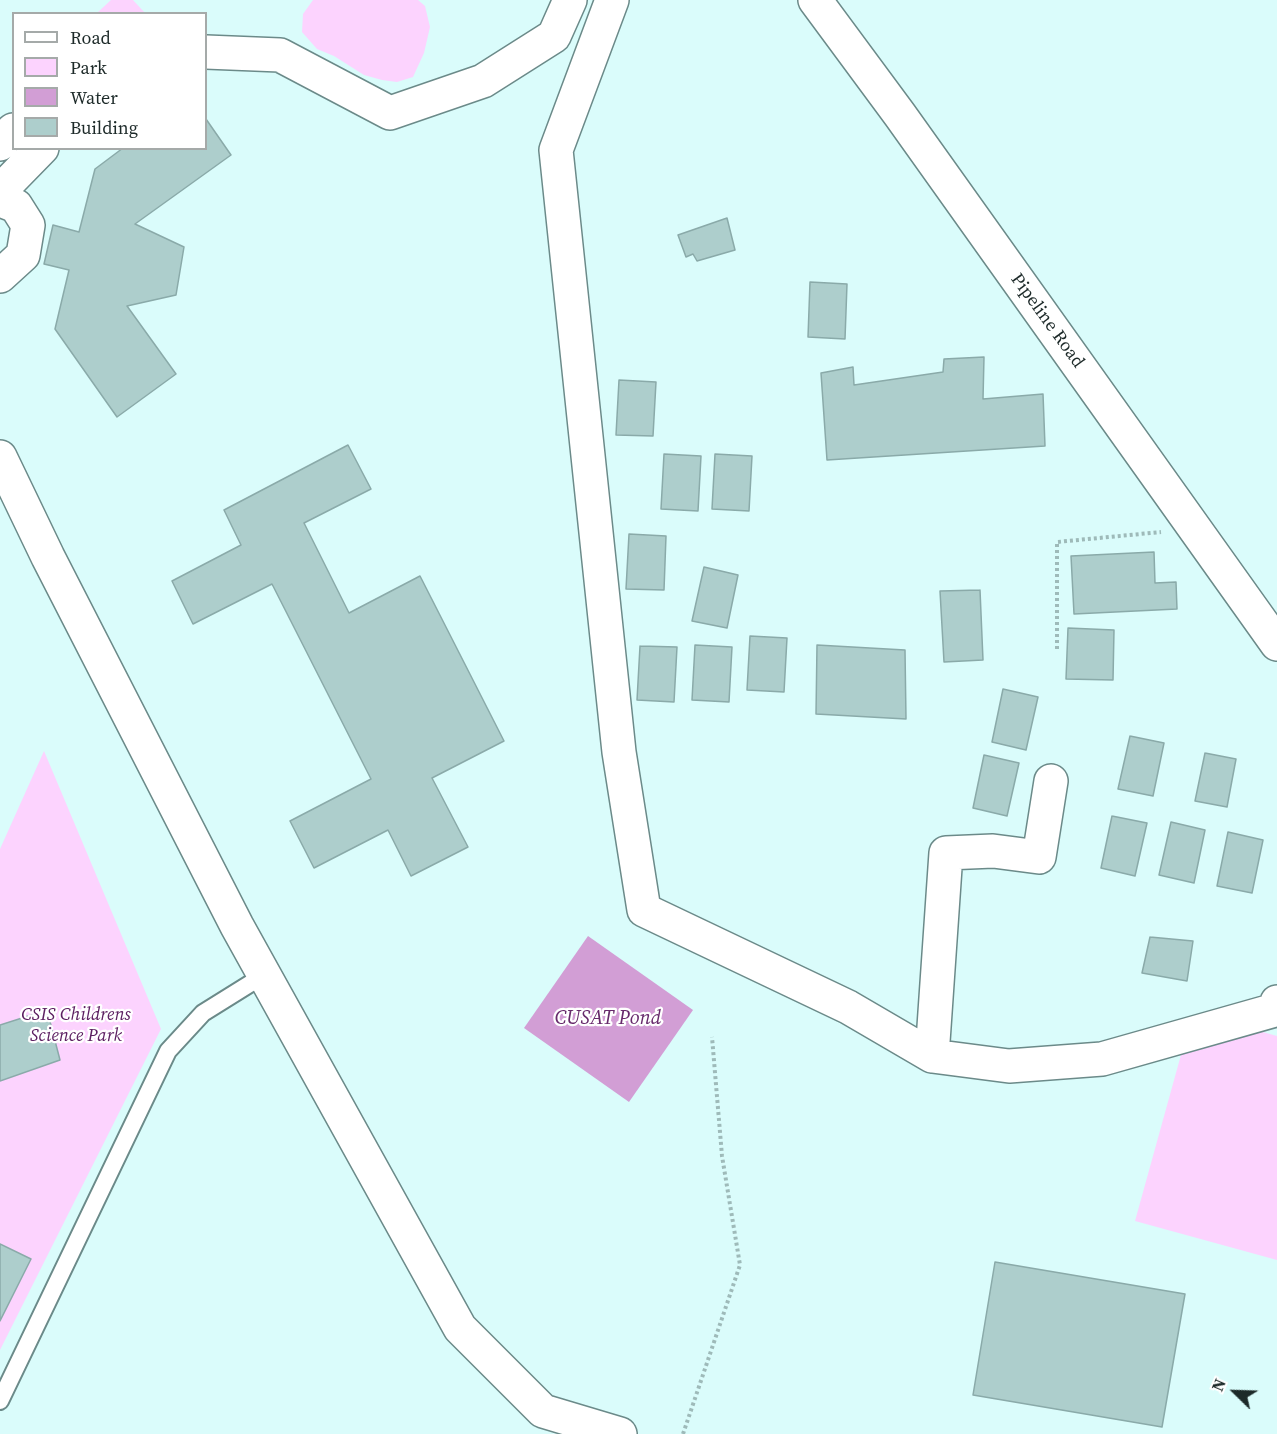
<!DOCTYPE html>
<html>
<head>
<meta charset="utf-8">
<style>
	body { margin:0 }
	#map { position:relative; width:1277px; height:1434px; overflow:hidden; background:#dafcfb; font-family:"Source Serif 4",serif }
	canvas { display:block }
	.legend { position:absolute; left:12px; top:12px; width:195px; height:138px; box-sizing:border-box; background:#fff; border:2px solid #a5aaa9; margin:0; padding:8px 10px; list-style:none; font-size:18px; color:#1d2a29 }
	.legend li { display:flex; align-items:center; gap:12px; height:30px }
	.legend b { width:30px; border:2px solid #a5aaa9 }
	.north { position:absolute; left:1205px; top:1362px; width:60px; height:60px; -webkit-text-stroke:4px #fff; paint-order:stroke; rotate:293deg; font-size:16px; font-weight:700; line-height:24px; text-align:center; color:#1d2a29 }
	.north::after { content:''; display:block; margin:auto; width:21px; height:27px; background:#1d2a29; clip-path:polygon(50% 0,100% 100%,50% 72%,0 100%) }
</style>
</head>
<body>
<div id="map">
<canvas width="1277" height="1434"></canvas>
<ul class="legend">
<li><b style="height:8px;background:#fff"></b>Road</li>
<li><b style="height:16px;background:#fcd3fe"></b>Park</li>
<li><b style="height:16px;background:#d29ed5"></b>Water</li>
<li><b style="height:16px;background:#adcecc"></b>Building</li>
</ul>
<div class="north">N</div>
</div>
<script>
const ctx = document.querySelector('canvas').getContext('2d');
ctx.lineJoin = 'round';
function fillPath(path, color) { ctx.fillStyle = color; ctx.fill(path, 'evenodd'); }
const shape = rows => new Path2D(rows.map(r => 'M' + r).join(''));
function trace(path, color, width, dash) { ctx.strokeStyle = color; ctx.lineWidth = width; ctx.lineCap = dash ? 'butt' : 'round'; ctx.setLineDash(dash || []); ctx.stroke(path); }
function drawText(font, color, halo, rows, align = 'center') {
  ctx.font = font + ' "Source Serif 4",serif'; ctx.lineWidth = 4.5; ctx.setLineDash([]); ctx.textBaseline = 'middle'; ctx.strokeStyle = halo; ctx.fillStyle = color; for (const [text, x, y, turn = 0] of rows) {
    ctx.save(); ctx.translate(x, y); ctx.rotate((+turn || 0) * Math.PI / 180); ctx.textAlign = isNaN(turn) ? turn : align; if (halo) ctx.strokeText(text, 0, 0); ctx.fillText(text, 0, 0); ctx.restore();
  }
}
const green = shape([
	[111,0,133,0,145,13,97,13],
	[313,0,418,0,425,6,430,27,424,53,413,77,397,82,382,80,364,75,334,56,317,49,302,32,303,14],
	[44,751,161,1029,0,1350,0,849],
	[1259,1031,1277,1036,1277,1260,1135,1221,1184,1044]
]);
const water = shape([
	[588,936,693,1010,629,1102,524,1028]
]);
const building = shape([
	[206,119,231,155,135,224,184,247,176,295,127,306,176,374,117,417,55,329,69,270,44,264,53,225,79,232,95,169,123,148,206,148,206,119],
	[727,218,735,250,697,261,693,254,686,257,678,235,727,218],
	[810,282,847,284,845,339,808,337,810,282],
	[984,357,983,399,1043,394,1045,446,827,460,821,373,853,367,854,385,943,372,944,359,984,357],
	[619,380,656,382,653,436,616,435,619,380],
	[348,445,371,489,304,523,349,613,420,576,504,741,432,778,468,847,411,876,388,830,314,868,290,821,371,779,272,584,193,624,172,581,241,545,224,510,348,445],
	[664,454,701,456,698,511,661,509,664,454],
	[715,454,752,456,749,511,712,509,715,454],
	[629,534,666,536,664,590,626,589,629,534],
	[1154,552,1155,583,1176,582,1177,609,1074,614,1071,556,1154,552],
	[704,567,738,575,727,628,692,621,704,567],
	[980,590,983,660,944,662,940,591,980,590],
	[1068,628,1114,630,1113,680,1066,679,1068,628],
	[750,636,787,638,784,692,747,690,750,636],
	[695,645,732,647,729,702,692,700,695,645],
	[817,645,905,650,906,719,816,714,817,645],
	[640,646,677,647,674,702,637,700,640,646],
	[1003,689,1038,697,1026,750,992,742,1003,689],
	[1130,736,1164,743,1153,796,1118,789,1130,736],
	[1205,753,1236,759,1227,807,1195,801,1205,753],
	[984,755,1019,763,1007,816,973,808,984,755],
	[1112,816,1147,823,1135,876,1101,868,1112,816],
	[1171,822,1205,830,1194,883,1159,875,1171,822],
	[1228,832,1263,840,1252,893,1217,886,1228,832],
	[1150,937,1193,941,1187,981,1142,973,1150,937],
	[47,1010,60,1060,0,1081,0,1025,47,1010],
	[0,1244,31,1259,0,1321,0,1244],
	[995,1262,1185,1294,1162,1427,973,1395,995,1262]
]);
const path = shape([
	[1057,649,1057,542,1161,532],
	[683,1434,740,1265,722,1156,712,1037]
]);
const service = shape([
	[0,1401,168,1051,203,1013,264,975]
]);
const minor = shape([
	[612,0,556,150,619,752,644,910,848,1007,932,1056,1009,1066,1102,1059,1275,1010,1277,1002],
	[206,52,280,55,390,113,483,81,554,36,570,0],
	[0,144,13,130],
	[0,191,42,148],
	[0,200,16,206,28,225,23,255,0,276],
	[932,1056,946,853,993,851,1039,857,1051,781]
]);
const tertiary = shape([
	[815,0,900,115,1277,644],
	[0,457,48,557,237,926,460,1328,543,1411,620,1434]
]);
const streetNames = [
	["Pipeline Road",1047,321,54]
];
const parkNames = [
	["CSIS Childrens",76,1015],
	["Science Park",76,1036]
];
const waterNames = [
	["CUSAT Pond",608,1019]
];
fillPath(green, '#fcd3fe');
fillPath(water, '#d29ed5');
fillPath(building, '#adcecc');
trace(building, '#8aaaa9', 1.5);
trace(service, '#6b8a89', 20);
trace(minor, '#6b8a89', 36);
trace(tertiary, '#6b8a89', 36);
trace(path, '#9ebab9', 4, [3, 3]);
trace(service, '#fff', 16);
trace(minor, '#fff', 33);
trace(tertiary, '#fff', 33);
drawText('18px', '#1d2a29', '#fff', streetNames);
drawText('italic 18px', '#5d2062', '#fff', parkNames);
drawText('italic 20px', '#672a6c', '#fff', waterNames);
</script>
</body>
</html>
